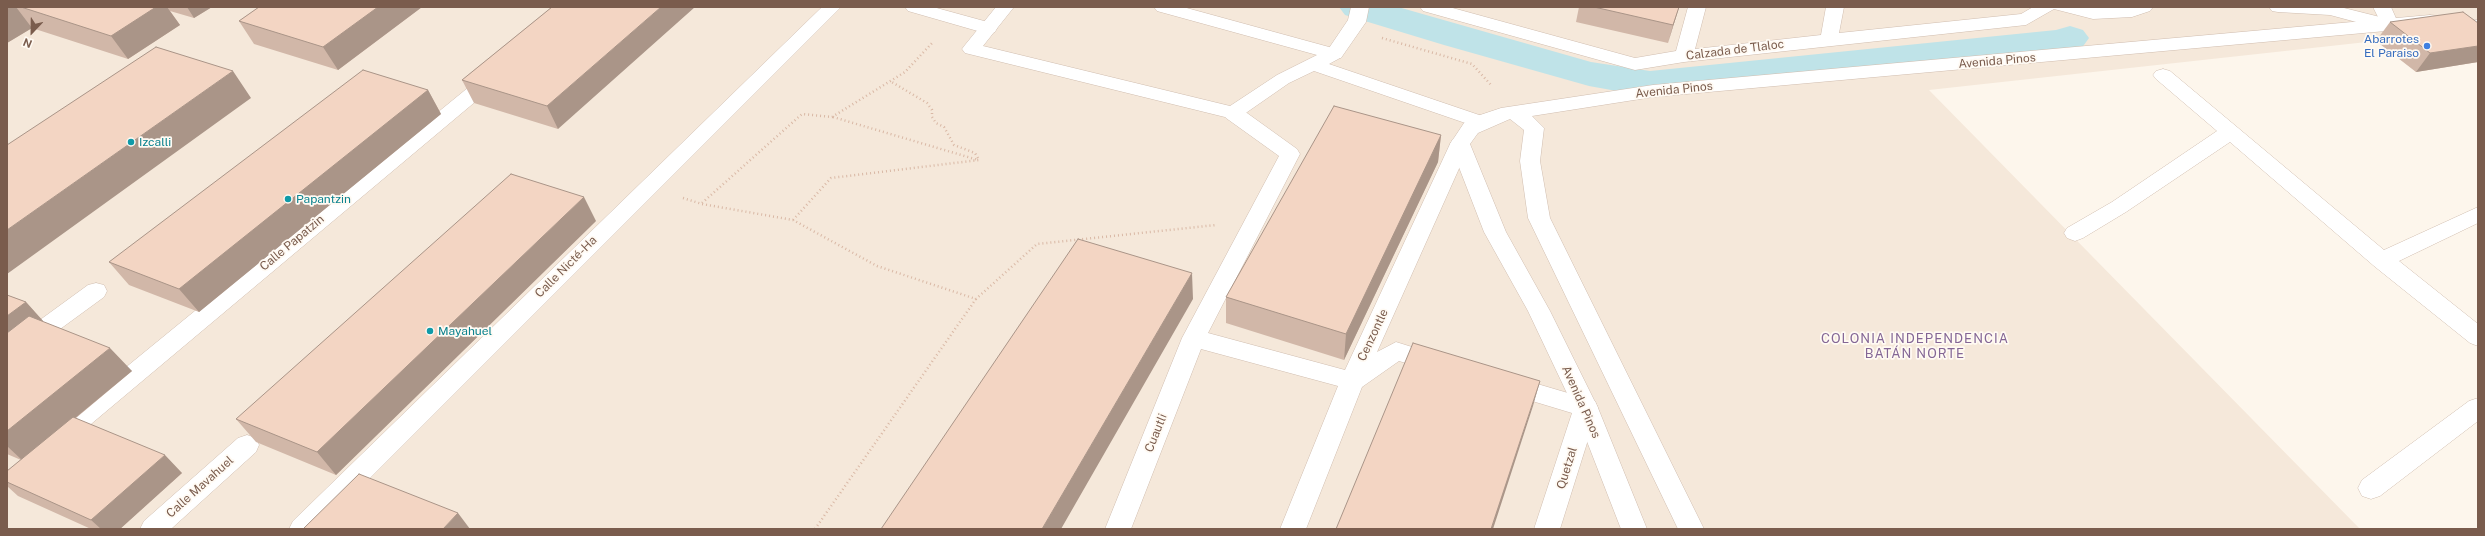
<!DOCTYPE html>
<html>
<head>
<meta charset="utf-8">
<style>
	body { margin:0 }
	#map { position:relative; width:2485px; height:536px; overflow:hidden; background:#fdf6ec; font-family:"Public Sans",sans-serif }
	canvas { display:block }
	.frame { position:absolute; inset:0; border:8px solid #7a5c4d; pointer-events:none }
	.north { position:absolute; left:12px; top:12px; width:40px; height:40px; -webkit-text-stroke:3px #fffaf3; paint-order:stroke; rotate:202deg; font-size:11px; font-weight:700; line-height:16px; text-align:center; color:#7a5c4d }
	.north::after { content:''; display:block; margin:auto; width:14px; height:18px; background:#7a5c4d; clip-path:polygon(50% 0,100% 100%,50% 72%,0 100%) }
</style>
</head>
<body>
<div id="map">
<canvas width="2485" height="536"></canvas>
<div class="frame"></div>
<div class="north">N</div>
</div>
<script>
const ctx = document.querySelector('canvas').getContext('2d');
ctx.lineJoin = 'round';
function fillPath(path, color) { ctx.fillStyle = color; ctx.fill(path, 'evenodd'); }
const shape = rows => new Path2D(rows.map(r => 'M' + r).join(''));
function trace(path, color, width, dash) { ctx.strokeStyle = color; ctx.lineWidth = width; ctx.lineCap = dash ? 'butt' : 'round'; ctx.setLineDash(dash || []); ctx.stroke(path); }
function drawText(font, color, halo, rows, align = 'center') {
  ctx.font = font + ' "Public Sans",sans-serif'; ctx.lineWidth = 3.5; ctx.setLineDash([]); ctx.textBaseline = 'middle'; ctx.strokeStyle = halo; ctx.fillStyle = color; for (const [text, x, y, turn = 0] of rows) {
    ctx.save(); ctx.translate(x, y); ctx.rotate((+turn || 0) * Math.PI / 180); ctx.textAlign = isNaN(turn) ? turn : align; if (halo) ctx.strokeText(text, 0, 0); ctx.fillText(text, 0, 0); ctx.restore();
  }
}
const residential = shape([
	[7,7,2478,7,2478,52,2376,41,1929,90,2360,529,7,529]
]);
const canal = shape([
	[1339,7,1398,7,1591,62,1650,71,2056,30,2070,26,2083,30,2089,38,2081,49,2068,53,1650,97,1589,86,1444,45,1345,15,1339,7]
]);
const path = shape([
	[1382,38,1472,64,1492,86],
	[833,117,978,160],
	[683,198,702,204,793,220,877,266,976,299,1037,244,1216,225],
	[702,203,802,114,832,117,905,72,933,42],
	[793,220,831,178,979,160,975,153,954,145,944,127,936,123,932,117,932,110,927,103,890,81],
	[815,529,976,299]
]);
const service = shape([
	[996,7,1014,7,983,46,1230,106,1277,75,1317,55,1157,11,1154,7,1183,7,1340,50,1343,54,1340,58,1329,64,1488,118,1490,122,1488,126,1481,128,1474,126,1314,71,1289,83,1240,117,1233,119,965,53,962,49,965,45,996,7],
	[2373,7,2391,7,2399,25,2396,29,2384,29,2373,7]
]);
const pedestrian = shape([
	[822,7,841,7,319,529,289,529,293,521,822,7],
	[905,7,933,7,995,24,997,28,995,32,988,34,908,11,905,7],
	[1351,7,1369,7,1366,22,1341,58,1327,58,1325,54,1348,20,1351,7],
	[1420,7,1449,7,1635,58,1676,51,1688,7,1706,7,1695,49,1821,35,1826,7,1844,7,1839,33,2021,14,2033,7,2153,7,2150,11,2132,17,2093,19,2054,9,2026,25,1684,62,1635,70,1423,11,1420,7],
	[2269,7,2340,7,2396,21,2399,25,2396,29,2390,31,2330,15,2278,12,2272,11,2269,7],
	[493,71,500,73,503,77,500,81,66,445,57,448,48,445,45,438,48,431,486,73,493,71],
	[1233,107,1240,108,1297,149,1300,154,1208,333,1345,370,1450,144,1453,139,1460,137,1467,139,1470,144,1377,352,1396,342,1444,357,1448,363,1444,369,1436,372,1399,361,1362,387,1306,529,1280,529,1338,386,1201,349,1131,529,1105,529,1182,338,1279,156,1226,118,1223,113,1226,108,1233,107],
	[96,283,104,285,107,291,104,297,15,362,7,365,7,344,88,285,96,283],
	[1507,375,1595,401,1598,408,1560,529,1534,529,1572,413,1499,391,1495,384,1499,377,1507,375],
	[247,435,256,438,259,445,256,452,171,529,140,529,144,521,238,438,247,435]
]);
const minor = shape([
	[2430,15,2478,20,2478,32,2430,27,1653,97,1532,116,1544,128,1540,161,1550,218,1704,529,1678,529,1528,218,1520,161,1524,130,1510,119,1478,133,1470,144,1506,232,1550,311,1598,408,1647,529,1621,529,1574,408,1528,311,1484,232,1450,144,1464,123,1474,117,1501,108,1653,85,2430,15],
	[2163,69,2170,71,2384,250,2478,207,2478,223,2399,261,2478,324,2478,346,2470,343,2374,266,2230,142,2126,212,2083,238,2075,241,2067,238,2064,233,2067,228,2112,202,2217,131,2156,79,2153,75,2156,71,2163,69],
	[2478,398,2478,421,2380,496,2371,499,2362,496,2358,488,2362,480,2469,401,2478,398]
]);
const wall = shape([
	[7,7,212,7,194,18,170,11,180,25,128,59,32,28,7,43],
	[259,7,422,7,338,70,254,44,239,21],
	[552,7,558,129,474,103,462,80],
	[1579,7,1679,7,1668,43,1576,22],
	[2390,22,2478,23,2478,62,2416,72,2376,41],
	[428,90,441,114,199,312,129,285,109,262],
	[1441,135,1438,162,1344,360,1226,323,1226,297],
	[596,221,336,475,256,442,236,419],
	[7,295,26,302,43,321,42,321,132,371,76,418,182,473,120,529,91,529,18,496,7,486,7,471,21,460,7,454]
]);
const shadedWall = shape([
	[9,7,16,7,32,28,7,43,7,8],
	[156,7,167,7,180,25,128,59,111,36],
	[187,7,212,7,194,18],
	[378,7,422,7,338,70,323,47],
	[661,7,695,7,558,129,547,106],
	[1679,7,1668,43,1673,25],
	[2478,46,2478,62,2416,72,2430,53],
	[233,71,251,98,7,274,7,230],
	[428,90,441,114,199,312,179,289],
	[1441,135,1438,162,1344,360,1346,334],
	[584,197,596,221,336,475,317,452],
	[1192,273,1193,299,1061,529,1042,529],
	[26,302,43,321,7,348,7,316],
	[110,348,132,371,23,461,7,446,7,431],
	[1540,381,1533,406,1493,529,1491,529],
	[165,455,182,473,120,529,101,529,91,520],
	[458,513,470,529,443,529]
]);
const building = shape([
	[21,7,156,7,111,36,21,7],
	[259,7,378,7,323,47,239,21,259,7],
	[552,7,661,7,547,106,462,80,552,7],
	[1594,7,1679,7,1673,25,1594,7],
	[2463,12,2478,23,2478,46,2430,53,2390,22,2463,12],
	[156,47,233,71,7,230,7,145,156,47],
	[363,70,428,90,179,289,109,262,363,70],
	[1334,106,1441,135,1346,334,1226,297,1334,106],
	[511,174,584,197,317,452,236,419,511,174],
	[1078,239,1192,273,1042,529,881,529,1078,239],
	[7,295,26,302,7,316,7,295],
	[29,316,110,348,7,431,7,333,29,316],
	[1413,343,1540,381,1491,529,1336,529,1413,343],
	[73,417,165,455,91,520,7,482,7,471,73,417],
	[359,474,458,513,443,529,303,529,359,474]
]);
const markers = [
	[2427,46,4,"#3f7fe0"],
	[131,142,4,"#0f9aa8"],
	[288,199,4,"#0f9aa8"],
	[430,331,4,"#0f9aa8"]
];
const shopNames = [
	["Abarrotes",2419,39],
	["El Paraiso",2419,53]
];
const streetNames = [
	["Calzada de Tlaloc",1735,50,-7],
	["Avenida Pinos",1997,61,-5],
	["Avenida Pinos",1674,90,-6],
	["Calle Papatzin",292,243,-40],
	["Calle Nicté-Ha",566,267,-45],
	["Cenzontle",1373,335,-65],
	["Avenida Pinos",1581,402,66],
	["Cuautli",1156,433,-68],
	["Quetzal",1567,468,-73],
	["Calle Mavahuel",200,487,-42]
];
const cultureNames = [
	["Izcalli",139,142],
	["Papantzin",296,199],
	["Mayahuel",438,331]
];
const neighbourhoodNames = [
	["COLONIA INDEPENDENCIA",1915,339],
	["BATÁN NORTE",1915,354]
];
fillPath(residential, '#f5e8da');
fillPath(canal, '#bfe3e8');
trace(service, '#d1beb0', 1);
trace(pedestrian, '#d1beb0', 1);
trace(minor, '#d1beb0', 1);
trace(path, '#d9b8a5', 2.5, [1, 3]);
fillPath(service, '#fff');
fillPath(pedestrian, '#fff');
fillPath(minor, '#fff');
fillPath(wall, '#d1b7a8');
fillPath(shadedWall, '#aa9588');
fillPath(building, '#f3d5c3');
trace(building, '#aa9588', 1);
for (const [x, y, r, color] of markers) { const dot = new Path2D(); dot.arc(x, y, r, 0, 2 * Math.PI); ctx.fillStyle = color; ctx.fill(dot); trace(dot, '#fffaf3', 1.5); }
drawText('12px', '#366cbe', '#fffaf3', shopNames, 'right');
drawText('12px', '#7a5c4d', '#fffaf3', streetNames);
drawText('12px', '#0d838f', '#fffaf3', cultureNames, 'left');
ctx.letterSpacing = '1px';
drawText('13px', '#846695', '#fffaf3', neighbourhoodNames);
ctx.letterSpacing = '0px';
</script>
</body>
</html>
